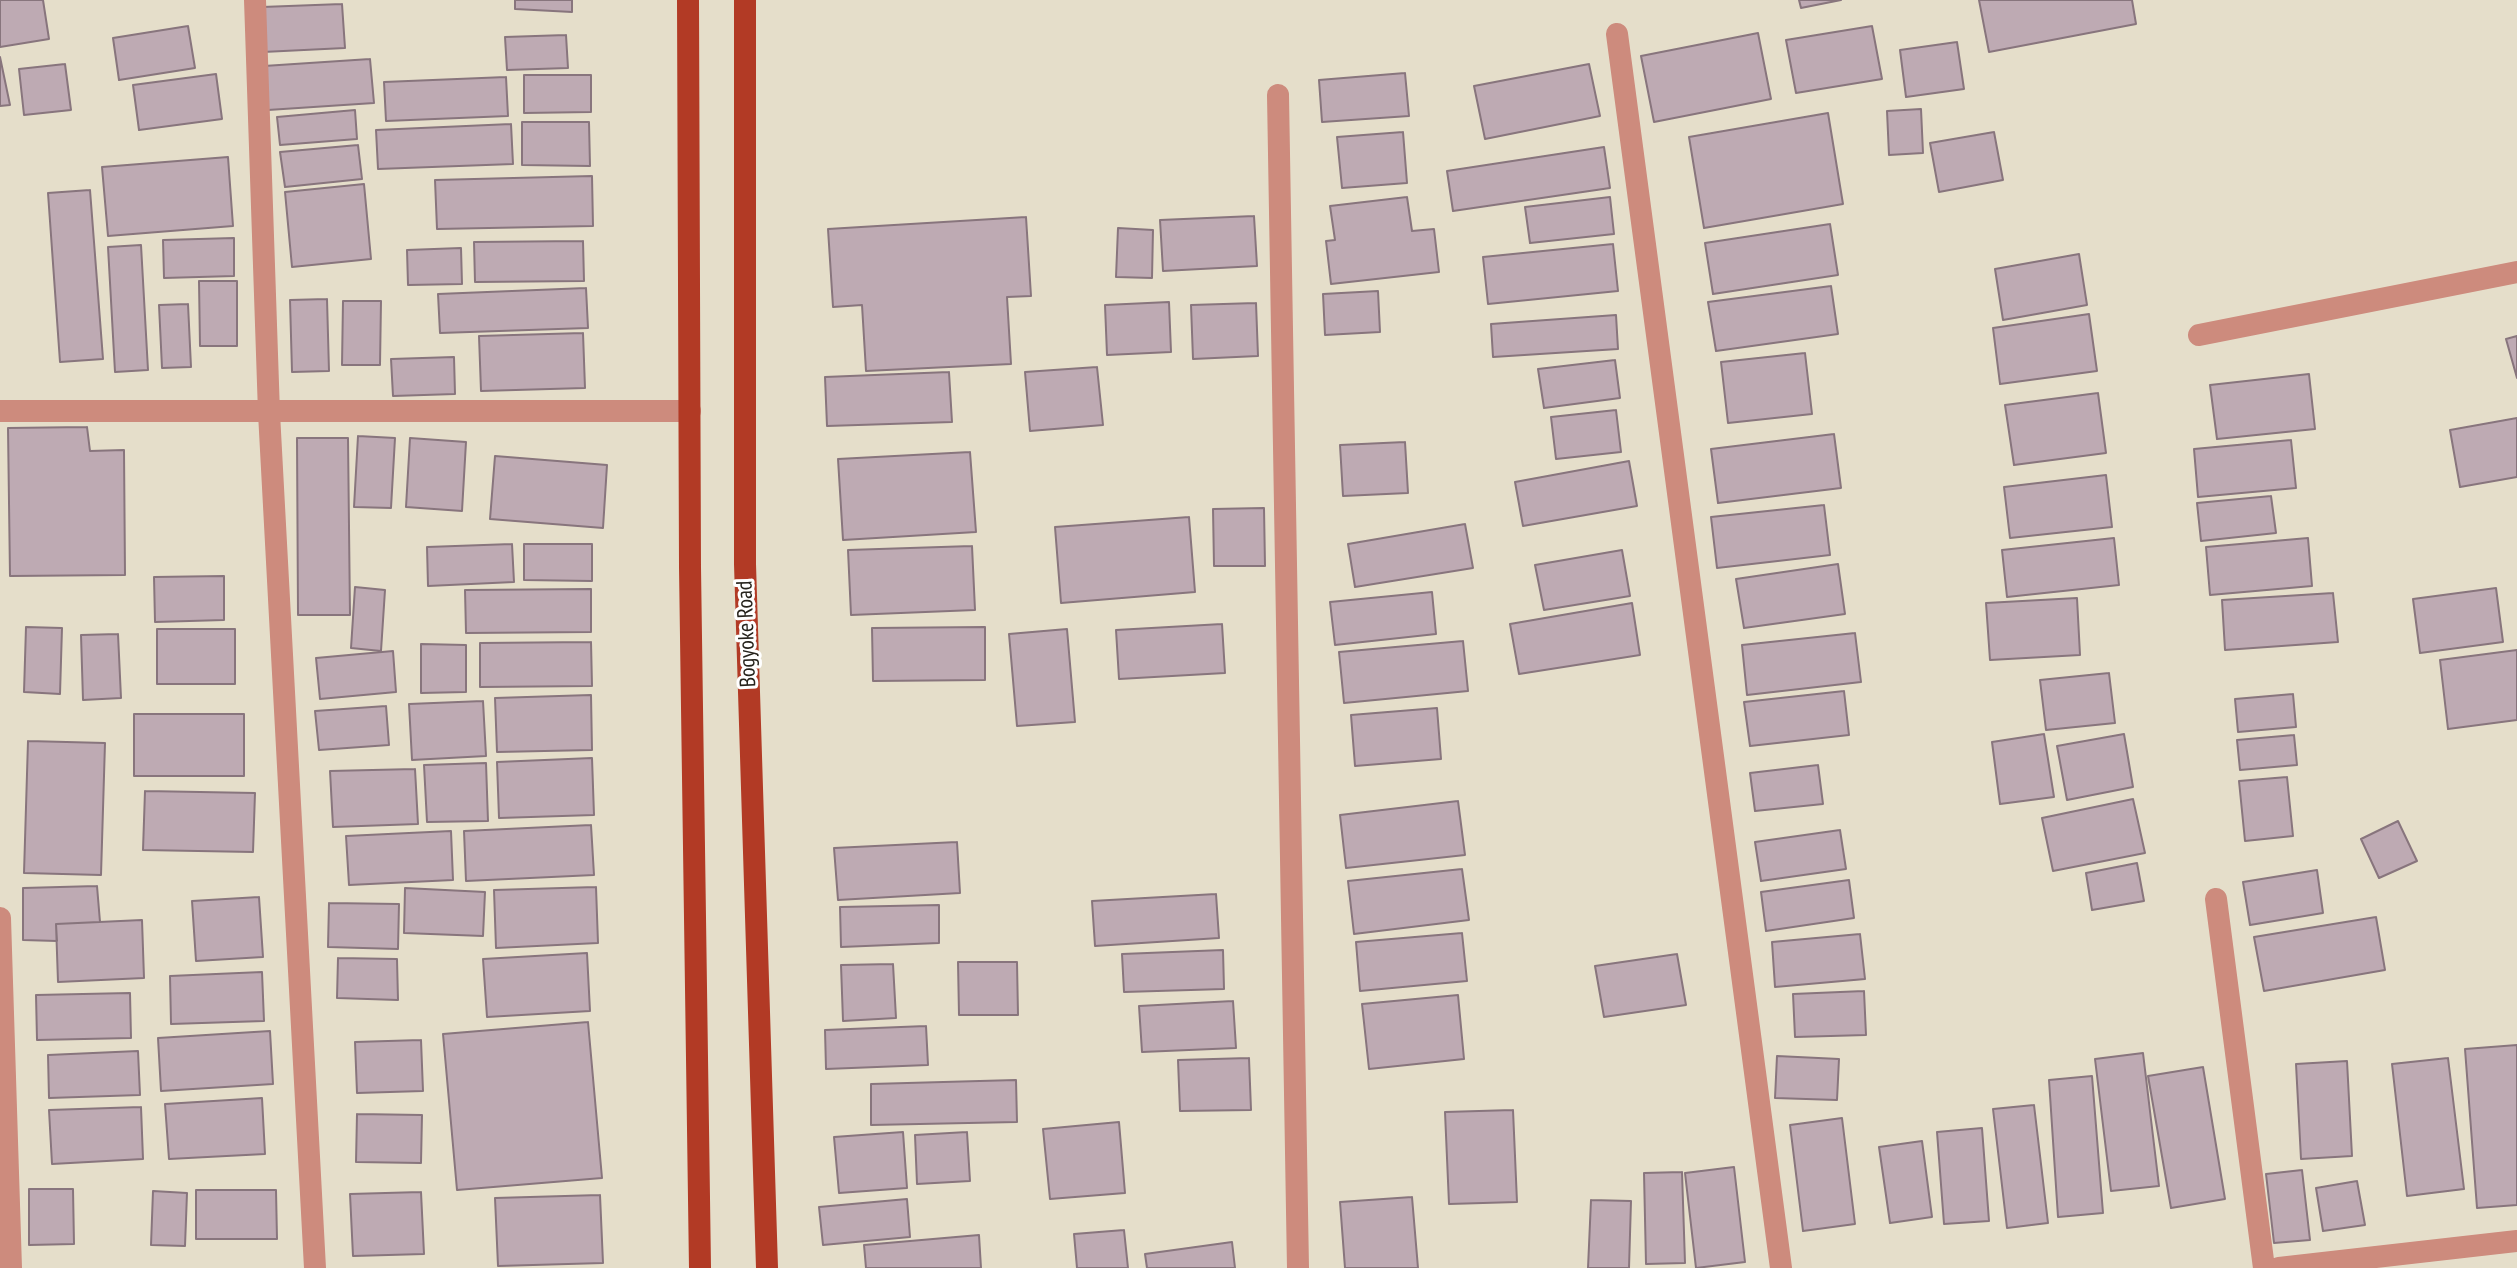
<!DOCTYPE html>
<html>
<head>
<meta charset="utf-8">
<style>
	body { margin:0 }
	canvas { display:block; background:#e5deca }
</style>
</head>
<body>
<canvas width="2517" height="1268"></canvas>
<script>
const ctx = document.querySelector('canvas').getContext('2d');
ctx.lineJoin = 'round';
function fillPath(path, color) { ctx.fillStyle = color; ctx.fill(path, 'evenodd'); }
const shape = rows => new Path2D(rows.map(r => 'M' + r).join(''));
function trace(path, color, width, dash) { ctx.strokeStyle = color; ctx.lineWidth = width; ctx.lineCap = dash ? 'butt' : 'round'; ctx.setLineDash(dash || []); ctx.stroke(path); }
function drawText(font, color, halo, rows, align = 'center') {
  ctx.font = font + ' "PT Sans Narrow",sans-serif'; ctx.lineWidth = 6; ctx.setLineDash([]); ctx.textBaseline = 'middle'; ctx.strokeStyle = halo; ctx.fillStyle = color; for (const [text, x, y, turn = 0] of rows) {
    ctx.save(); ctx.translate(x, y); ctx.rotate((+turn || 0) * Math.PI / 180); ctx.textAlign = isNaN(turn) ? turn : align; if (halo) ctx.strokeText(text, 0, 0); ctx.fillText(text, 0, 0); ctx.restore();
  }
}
const building = shape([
	[0,0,43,0,49,39,0,47,0,0],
	[515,0,572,0,572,12,515,9,515,0],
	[1799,0,1841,0,1801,8,1799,0],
	[1979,0,2132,0,2136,24,1989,52,1979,0],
	[342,4,345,48,263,52,262,7,342,4],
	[188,26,195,68,119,80,113,38,188,26],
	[1872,26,1882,79,1796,93,1786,40,1872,26],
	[1758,33,1771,99,1654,122,1641,56,1758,33],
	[566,35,568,68,507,70,505,37,566,35],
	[1957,42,1964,89,1906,97,1900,50,1957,42],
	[0,57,10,105,0,106,0,57],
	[370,59,374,103,268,110,264,66,370,59],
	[65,64,71,110,24,115,19,69,65,64],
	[1589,64,1600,116,1485,139,1474,86,1589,64],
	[1405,73,1409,116,1322,122,1319,80,1405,73],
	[216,74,222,119,139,130,133,85,216,74],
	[524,75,591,75,591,112,524,113,524,75],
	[506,77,508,116,386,121,384,82,506,77],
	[1921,109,1923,153,1889,155,1887,111,1921,109],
	[355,110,357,139,280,145,277,117,355,110],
	[1828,113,1843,204,1704,228,1689,137,1828,113],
	[522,122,589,122,590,166,522,165,522,122],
	[511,124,513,164,378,169,376,130,511,124],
	[1403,132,1407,183,1342,188,1337,137,1403,132],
	[1994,132,2003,180,1939,192,1930,143,1994,132],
	[358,145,362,179,285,187,280,152,358,145],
	[1604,147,1610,188,1453,211,1447,171,1604,147],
	[228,157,233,226,108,236,102,167,228,157],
	[592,176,593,226,437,229,435,180,592,176],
	[364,184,371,259,292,267,285,192,364,184],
	[90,190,103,359,60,362,48,193,90,190],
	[1407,197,1412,231,1434,229,1439,272,1331,284,1326,241,1335,240,1330,206,1407,197],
	[1610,197,1614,234,1530,243,1525,207,1610,197],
	[1254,216,1257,266,1163,271,1160,220,1254,216],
	[1026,217,1031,296,1007,297,1011,364,866,371,862,305,833,307,828,229,1026,217],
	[1830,224,1838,275,1713,294,1705,243,1830,224],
	[1118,228,1153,230,1152,278,1116,277,1118,228],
	[234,238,234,276,164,278,163,240,234,238],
	[583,241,584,281,475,282,474,242,583,241],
	[1613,244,1618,291,1488,304,1483,257,1613,244],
	[141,245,148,370,115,372,108,247,141,245],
	[461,248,462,284,408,285,407,250,461,248],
	[2079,254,2087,305,2003,320,1995,269,2079,254],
	[199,281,237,281,237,346,200,346,199,281],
	[1831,286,1838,334,1716,351,1708,302,1831,286],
	[586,288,588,328,440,333,438,294,586,288],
	[1378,291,1380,332,1325,335,1323,294,1378,291],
	[327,299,329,371,292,372,290,300,327,299],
	[343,301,381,301,380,365,342,365,343,301],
	[1169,302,1171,352,1107,355,1105,305,1169,302],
	[1256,303,1258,356,1193,359,1191,305,1256,303],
	[188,304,191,367,162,368,159,305,188,304],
	[2089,314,2097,371,2000,384,1993,328,2089,314],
	[1616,315,1618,349,1493,357,1491,324,1616,315],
	[583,333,585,388,481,391,479,336,583,333],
	[2517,336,2517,378,2506,339,2517,336],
	[1805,353,1812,414,1728,423,1721,362,1805,353],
	[454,357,455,394,393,396,391,359,454,357],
	[1615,360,1620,398,1544,408,1538,369,1615,360],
	[1097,367,1103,425,1030,431,1025,372,1097,367],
	[949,372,952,422,827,426,825,377,949,372],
	[2309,374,2315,429,2217,439,2210,385,2309,374],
	[2098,393,2106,453,2014,465,2005,405,2098,393],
	[1616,410,1621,452,1556,459,1551,417,1616,410],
	[2517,418,2517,477,2460,487,2450,430,2517,418],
	[87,427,90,451,124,450,125,575,10,576,8,428,87,427],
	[1834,434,1841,488,1718,503,1711,449,1834,434],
	[358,436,395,438,391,508,354,507,358,436],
	[297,438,348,438,350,615,298,615,297,438],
	[410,438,466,442,462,511,406,507,410,438],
	[2291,440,2296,488,2198,497,2194,449,2291,440],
	[1405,442,1408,493,1343,496,1340,445,1405,442],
	[970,452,976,532,843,540,838,459,970,452],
	[495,456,607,465,603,528,490,519,495,456],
	[1629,461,1637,506,1523,526,1515,482,1629,461],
	[2106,475,2112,527,2010,538,2004,487,2106,475],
	[2271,496,2276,533,2201,541,2197,503,2271,496],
	[1824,505,1830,555,1717,568,1711,517,1824,505],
	[1264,508,1265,566,1214,566,1213,509,1264,508],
	[1189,517,1195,592,1061,603,1055,527,1189,517],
	[1465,524,1473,568,1355,587,1348,544,1465,524],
	[2114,538,2119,585,2007,597,2002,550,2114,538],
	[2308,538,2312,586,2210,595,2206,547,2308,538],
	[512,544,514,582,428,586,427,547,512,544],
	[524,544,592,544,592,581,524,580,524,544],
	[972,546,975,610,851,615,848,550,972,546],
	[1622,550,1630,596,1544,610,1535,565,1622,550],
	[1838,564,1845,614,1744,628,1736,579,1838,564],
	[224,576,224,620,155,622,154,577,224,576],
	[355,587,385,590,381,651,351,648,355,587],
	[2496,588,2503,642,2420,653,2413,599,2496,588],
	[591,589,591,632,466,633,465,590,591,589],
	[1432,592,1436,634,1335,645,1330,602,1432,592],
	[2333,593,2338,642,2225,650,2222,600,2333,593],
	[2077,598,2080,655,1990,660,1986,603,2077,598],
	[1632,603,1640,655,1519,674,1510,624,1632,603],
	[1222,624,1225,673,1119,679,1116,630,1222,624],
	[26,627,62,628,60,694,24,692,26,627],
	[985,627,985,680,873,681,872,628,985,627],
	[157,629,235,629,235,684,157,684,157,629],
	[1067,629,1075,722,1017,726,1009,634,1067,629],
	[1855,633,1861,682,1747,695,1742,645,1855,633],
	[118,634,121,698,83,700,81,635,118,634],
	[1463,641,1468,691,1344,703,1339,652,1463,641],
	[591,642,592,686,480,687,480,643,591,642],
	[421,644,466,645,466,692,421,693,421,644],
	[2517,650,2517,720,2448,729,2440,660,2517,650],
	[393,651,396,692,320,699,316,658,393,651],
	[2109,673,2115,723,2046,730,2040,680,2109,673],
	[1844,691,1849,735,1750,746,1744,702,1844,691],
	[2293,694,2296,727,2238,732,2235,699,2293,694],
	[591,695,592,750,497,752,495,698,591,695],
	[483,701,486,756,412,760,409,704,483,701],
	[386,706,389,745,319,750,315,711,386,706],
	[1437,708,1441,759,1355,766,1351,715,1437,708],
	[134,714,244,714,244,776,134,776,134,714],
	[2044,734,2054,797,2000,804,1992,742,2044,734],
	[2124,734,2133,787,2067,800,2057,746,2124,734],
	[2294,735,2297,765,2240,770,2237,740,2294,735],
	[28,741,105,743,101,875,24,873,28,741],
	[592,758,594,815,499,818,497,762,592,758],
	[486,763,488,821,427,822,424,765,486,763],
	[1818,765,1823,804,1755,811,1750,773,1818,765],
	[415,769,418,824,333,827,330,771,415,769],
	[2287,777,2293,836,2245,841,2239,781,2287,777],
	[145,791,255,793,253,852,143,850,145,791],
	[2133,799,2145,853,2053,871,2042,818,2133,799],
	[1458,801,1465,855,1346,868,1340,815,1458,801],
	[2398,821,2417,861,2379,878,2361,839,2398,821],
	[591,825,594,875,466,881,464,831,591,825],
	[1840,830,1846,869,1761,881,1755,842,1840,830],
	[451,831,453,880,349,885,346,836,451,831],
	[957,842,960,893,838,900,834,848,957,842],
	[2137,863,2144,901,2092,910,2086,873,2137,863],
	[1462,869,1469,920,1354,934,1348,881,1462,869],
	[2317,870,2323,913,2250,925,2243,882,2317,870],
	[1849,880,1854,918,1766,931,1761,892,1849,880],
	[97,886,100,922,56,924,57,941,23,940,23,888,97,886],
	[596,887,598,943,496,948,494,890,596,887],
	[405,888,485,892,483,936,404,933,405,888],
	[1216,894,1219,938,1095,946,1092,901,1216,894],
	[259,897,263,957,196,961,192,901,259,897],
	[329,903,399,904,398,949,328,947,329,903],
	[939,905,939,943,841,947,840,907,939,905],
	[2376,917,2385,970,2264,991,2254,937,2376,917],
	[142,920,144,978,58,982,56,924,142,920],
	[1462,933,1467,981,1360,991,1356,942,1462,933],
	[1860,934,1865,979,1775,987,1772,942,1860,934],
	[1223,950,1224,989,1124,992,1122,954,1223,950],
	[587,953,590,1011,487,1017,483,959,587,953],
	[1677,954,1686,1005,1604,1017,1595,966,1677,954],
	[338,958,397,959,398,1000,337,998,338,958],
	[958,962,1017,962,1018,1015,959,1015,958,962],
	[893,964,896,1018,843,1021,841,965,893,964],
	[262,972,264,1021,171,1024,170,976,262,972],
	[1864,991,1866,1035,1795,1037,1793,994,1864,991],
	[130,993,131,1038,37,1040,36,995,130,993],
	[1458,995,1464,1059,1369,1069,1362,1004,1458,995],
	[1233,1001,1236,1048,1142,1052,1139,1006,1233,1001],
	[588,1022,602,1178,457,1190,443,1034,588,1022],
	[926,1026,928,1065,826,1069,825,1030,926,1026],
	[270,1031,273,1084,161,1091,158,1038,270,1031],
	[421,1040,423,1091,357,1093,355,1042,421,1040],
	[2517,1045,2517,1205,2477,1208,2465,1049,2517,1045],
	[138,1051,140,1095,49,1098,48,1055,138,1051],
	[2143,1053,2159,1186,2111,1191,2095,1059,2143,1053],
	[1777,1056,1839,1059,1837,1100,1775,1098,1777,1056],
	[1249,1058,1251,1110,1180,1111,1178,1060,1249,1058],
	[2448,1058,2464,1189,2407,1196,2392,1064,2448,1058],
	[2347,1061,2352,1156,2301,1159,2296,1064,2347,1061],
	[2203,1067,2225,1199,2171,1208,2148,1076,2203,1067],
	[2092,1076,2103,1213,2058,1217,2049,1080,2092,1076],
	[1016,1080,1017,1122,871,1125,871,1084,1016,1080],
	[262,1098,265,1154,169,1159,165,1104,262,1098],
	[2034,1105,2048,1223,2007,1228,1993,1109,2034,1105],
	[141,1107,143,1159,52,1164,49,1110,141,1107],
	[1513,1110,1517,1202,1449,1204,1445,1112,1513,1110],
	[357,1114,422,1115,421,1163,356,1162,357,1114],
	[1842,1118,1855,1224,1803,1231,1790,1125,1842,1118],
	[1119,1122,1125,1193,1050,1199,1043,1129,1119,1122],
	[1982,1128,1989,1221,1944,1224,1937,1132,1982,1128],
	[903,1132,907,1188,839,1193,834,1137,903,1132],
	[967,1132,970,1181,917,1184,915,1135,967,1132],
	[1922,1141,1932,1217,1890,1223,1879,1147,1922,1141],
	[1734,1167,1745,1262,1696,1268,1685,1173,1734,1167],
	[2302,1170,2310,1240,2274,1243,2266,1174,2302,1170],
	[1682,1172,1685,1263,1646,1264,1644,1173,1682,1172],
	[2357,1181,2365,1225,2323,1231,2316,1188,2357,1181],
	[29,1189,73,1189,74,1244,29,1245,29,1189],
	[196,1190,276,1190,277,1239,196,1239,196,1190],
	[153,1191,187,1193,185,1246,151,1245,153,1191],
	[421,1192,424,1254,353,1256,350,1194,421,1192],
	[600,1195,603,1263,498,1266,495,1198,600,1195],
	[1412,1197,1418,1268,1345,1268,1340,1202,1412,1197],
	[907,1199,910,1237,823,1245,819,1207,907,1199],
	[1591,1200,1631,1201,1629,1268,1588,1268,1591,1200],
	[1124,1230,1128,1268,1077,1268,1074,1234,1124,1230],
	[979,1235,981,1268,866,1268,864,1245,979,1235],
	[1232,1242,1235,1268,1147,1268,1145,1254,1232,1242]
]);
const minor = shape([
	[255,0,269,413,315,1268],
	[1617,34,1781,1268],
	[1278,95,1298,1268],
	[2199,335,2517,272],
	[0,411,690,411],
	[2216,899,2264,1268],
	[0,918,11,1268],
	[2279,1268,2517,1241]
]);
const primary = shape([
	[688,0,690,567,700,1268],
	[745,0,745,564,767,1268]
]);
const streetNames = [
	["Bogyoke Road",747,634,-92]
];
fillPath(building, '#beaab3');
trace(building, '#88757d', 2);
trace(minor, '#cd8b7d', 22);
trace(primary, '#b23a25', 22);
drawText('22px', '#26231c', '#fff', streetNames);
</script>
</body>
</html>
